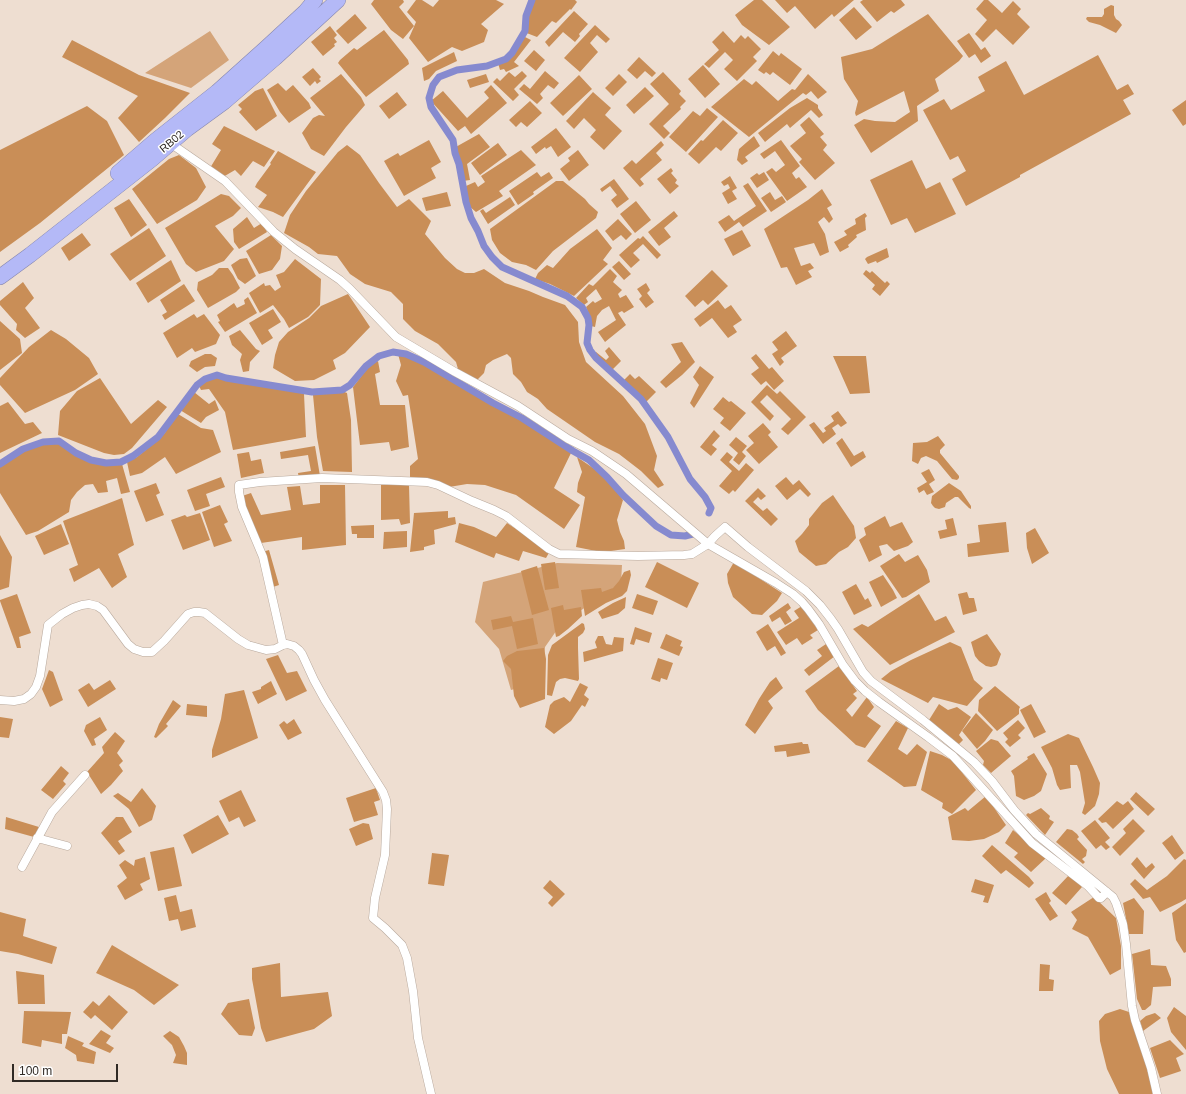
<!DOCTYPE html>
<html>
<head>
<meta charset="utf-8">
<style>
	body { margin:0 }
	#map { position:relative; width:1186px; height:1094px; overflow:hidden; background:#eeded1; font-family:Helvetica,sans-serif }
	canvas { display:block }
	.scale { position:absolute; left:12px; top:1064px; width:106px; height:18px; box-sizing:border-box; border:2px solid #302a25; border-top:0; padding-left:5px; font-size:12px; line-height:14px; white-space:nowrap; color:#302a25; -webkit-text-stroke:3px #fff; paint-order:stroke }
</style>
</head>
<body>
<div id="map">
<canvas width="1186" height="1094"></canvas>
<div class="scale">100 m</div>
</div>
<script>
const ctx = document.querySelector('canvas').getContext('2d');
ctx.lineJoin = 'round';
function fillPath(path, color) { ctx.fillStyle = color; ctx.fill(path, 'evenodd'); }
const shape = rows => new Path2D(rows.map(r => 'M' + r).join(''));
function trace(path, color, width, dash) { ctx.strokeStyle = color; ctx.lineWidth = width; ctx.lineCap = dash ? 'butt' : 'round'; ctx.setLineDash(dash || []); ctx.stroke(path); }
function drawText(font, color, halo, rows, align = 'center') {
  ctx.font = font + ' Helvetica,sans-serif'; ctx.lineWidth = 3; ctx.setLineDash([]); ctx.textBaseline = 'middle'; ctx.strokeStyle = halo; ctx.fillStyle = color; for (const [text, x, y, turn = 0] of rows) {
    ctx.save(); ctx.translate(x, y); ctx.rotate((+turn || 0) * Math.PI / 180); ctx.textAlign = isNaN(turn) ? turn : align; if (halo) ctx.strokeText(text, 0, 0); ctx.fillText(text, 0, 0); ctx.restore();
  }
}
const green = shape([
	[210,31,229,60,191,88,145,73],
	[557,563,622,565,621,583,577,613,559,627,545,647,542,681,511,690,499,649,475,622,483,582]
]);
const forest = shape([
	[374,0,403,0,404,2,399,7,414,26,403,39,391,30,371,4],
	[416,0,422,0,433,7,439,0,496,0,504,4,481,24,488,30,484,42,462,51,452,47,428,62,409,38,416,22,407,12],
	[533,0,575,0,577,2,571,10,570,9,556,23,552,21,537,37,524,32,527,16],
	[754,0,762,0,790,27,769,45,742,25,735,15],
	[775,0,854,0,834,17,832,14,815,29,795,6,787,13],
	[863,0,901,0,905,5,894,13,891,11,877,22,860,2],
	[984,0,988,0,1002,13,1013,1,1021,9,1017,14,1030,27,1013,45,996,29,983,42,975,34,987,20,976,9],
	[1111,5,1114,6,1114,15,1116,19,1119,21,1122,25,1116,33,1100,25,1089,22,1086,19,1087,17,1102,17,1104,14,1104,9],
	[854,7,872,27,856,40,839,20],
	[574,11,588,24,579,34,580,36,575,42,563,32,549,47,545,42],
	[355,14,367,28,348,44,336,31],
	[928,14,963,56,959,61,935,79,939,91,917,106,918,121,871,153,854,125,864,119,875,121,895,122,910,112,904,91,856,116,855,113,858,101,844,79,841,57,872,49],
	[595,25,610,39,606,43,597,35,590,43,598,52,580,72,564,58],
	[330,26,337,35,334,38,337,42,334,44,335,46,323,56,311,42],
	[384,30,408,60,409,64,366,97,338,63,340,60,354,48,357,50],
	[723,31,734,43,741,35,745,39,748,36,761,49,753,57,757,61,737,81,724,69,733,60,725,52,709,68,704,64,719,50,712,42],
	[969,33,981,50,985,47,991,56,981,63,975,54,969,58,957,41],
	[523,36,531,40,514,62,519,66,506,72,504,69,500,70,498,63,507,60],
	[72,40,139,75,190,93,165,118,139,142,118,118,138,96,62,57],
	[534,50,545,60,536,71,524,61],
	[773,51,779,56,781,53,802,69,790,85,773,72,770,75,766,72,764,74,758,70],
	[454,52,457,61,436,71,429,79,424,81,422,68],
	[1098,55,1117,90,1128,84,1134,94,1123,100,1131,114,1020,175,1020,177,966,206,952,179,966,171,958,156,950,160,923,110,944,99,951,110,985,91,978,77,1006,61,1024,95],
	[639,57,656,73,652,77,645,71,637,79,627,70],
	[703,65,720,84,705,98,688,79],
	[313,68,321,77,319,79,321,81,317,84,315,81,310,86,302,77],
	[522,71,527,76,514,89,519,95,513,101,493,82,497,78,500,81,509,72,515,77],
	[545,71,559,83,554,89,548,85,540,94,543,98,537,104,519,89,524,84,530,89],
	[663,72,681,91,679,94,686,101,680,107,681,109,663,126,670,133,664,139,649,124,669,104,650,84],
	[341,74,361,97,365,105,346,127,324,156,311,149,302,133,313,118,319,115,325,116,310,98],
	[486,74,489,82,470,88,467,80],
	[619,74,627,82,613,96,605,88],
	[808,74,827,92,818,99,811,91,806,95,803,93,749,137,711,107,744,79,752,85,756,81,778,101,792,89,795,90],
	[579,75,592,89,563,116,550,103],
	[278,83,286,91,293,85,309,103,311,108,289,123,280,112,267,90],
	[491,85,507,103,471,134,465,126,458,131,431,101,443,91,467,118,489,98,484,92],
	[645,87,654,96,634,114,626,105],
	[263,88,277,116,256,131,239,112,242,109,238,105,255,91],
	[397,92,407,105,389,119,379,106],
	[593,92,611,108,605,115,622,131,604,150,590,137,596,130,584,118,574,129,566,121],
	[807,98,818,105,818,108,823,115,819,118,811,110,790,128,787,124,765,142,758,133,790,108],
	[1186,100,1186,124,1183,126,1172,110],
	[530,101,542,113,527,127,521,122,516,127,509,120],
	[87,106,107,121,124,155,40,223,0,252,0,150],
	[707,108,718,117,686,152,669,137,693,111,700,116],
	[809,117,824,134,820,137,827,145,823,150,835,163,815,180,799,162,802,159,790,146,806,133,800,125],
	[723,120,738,133,721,151,716,147,699,164,688,154,701,140,703,141],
	[224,126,275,151,264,167,253,161,241,176,235,170,223,177,210,168,221,150,212,144],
	[556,128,571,147,558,157,551,146,546,149,545,147,536,154,531,147],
	[479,134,490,147,467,164,470,180,463,181,460,163,454,148],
	[754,136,760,146,745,157,748,161,742,165,737,160,739,149],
	[429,140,441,162,431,168,436,178,404,196,384,161,398,153,400,156],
	[781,140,800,166,792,173,796,179,799,177,807,187,787,201,766,172,772,168,776,172,785,165,775,151,764,159,760,154],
	[661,141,664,145,656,153,662,160,640,179,644,184,640,187,623,168,632,160,636,164],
	[498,143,507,155,480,175,471,163],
	[347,145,360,155,379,183,397,207,409,199,431,221,425,234,445,258,457,269,465,273,474,273,484,269,505,283,529,291,543,297,565,305,578,322,579,342,586,362,623,396,645,424,657,456,654,470,664,485,658,488,641,471,619,454,595,442,547,409,538,399,527,392,521,382,513,374,511,358,507,354,493,360,486,365,484,373,477,380,458,369,456,362,438,344,415,331,403,319,403,304,391,292,365,284,350,274,337,256,318,254,309,247,284,233,290,215,306,191,338,152],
	[521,150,536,165,499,191,503,196,476,212,469,206,466,186,475,182,478,187,485,182,481,176],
	[578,150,589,165,569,181,560,169,570,161,568,158],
	[278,151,316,172,283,217,273,212,258,207,267,195,255,187,257,183,271,164,270,163],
	[179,155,196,168,206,187,197,200,157,224,132,189,169,159],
	[912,160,926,189,940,182,956,214,915,233,907,218,891,225,870,180],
	[671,168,673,171,671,173,677,180,675,183,679,186,670,194,657,179],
	[537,172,541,177,549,172,553,178,533,192,534,194,518,205,509,191],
	[764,172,769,180,757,188,750,178,757,173,759,175],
	[730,176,737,188,732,191,737,199,728,204,722,193,730,188,728,184,724,186,721,182],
	[614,179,629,199,617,208,611,200,617,195,610,186,602,192,600,189],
	[556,181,563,181,585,199,589,204,598,212,596,218,553,251,536,270,526,265,512,262,500,253,492,240,490,229],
	[748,183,767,211,743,227,739,222,725,232,718,222,729,215,734,221,756,206,743,186],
	[822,189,832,205,827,208,833,219,829,223,824,217,818,222,825,234,829,252,820,256,814,243,794,248,801,266,810,263,814,268,808,271,812,277,796,285,787,267,781,268,764,229,808,200],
	[447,192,451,206,426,211,422,198],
	[770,192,775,200,782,196,786,202,771,212,761,198],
	[221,194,229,196,241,208,233,216,215,226,234,249,224,261,196,272,186,264,165,228],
	[510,197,515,205,488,224,480,211,483,209,486,213],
	[129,199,147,225,131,237,114,208],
	[636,201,651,220,635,233,620,214],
	[674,211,678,216,664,228,671,237,659,246,648,232],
	[865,213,867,216,865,218,866,230,856,235,857,237,848,245,849,247,840,252,834,242,847,235,844,231,856,224,855,219],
	[247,217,254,228,262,223,267,232,239,249,234,242,233,229],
	[618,219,632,234,626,240,621,235,613,241,605,231],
	[149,228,166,256,130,281,110,254],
	[597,229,612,248,603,260,608,264,574,296,550,284,535,279,538,273,547,265,553,268,570,249],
	[742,230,751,246,733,256,724,239],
	[82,233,91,245,69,261,61,248],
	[271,235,282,246,280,259,272,270,259,274,246,251],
	[643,236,661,255,657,259,643,244,633,253,640,260,631,268,619,255,638,238,640,239],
	[887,248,889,257,877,263,876,261,868,264,865,259,867,257],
	[247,258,256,276,245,284,238,279,231,265,240,259],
	[295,259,321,279,320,305,308,317,289,328,284,319,273,305,260,313,249,293,264,283,265,286,270,285,275,291,281,287,276,275,284,272],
	[171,260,181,281,148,303,136,283],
	[619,261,631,274,624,280,612,267],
	[219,268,228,268,233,275,240,288,236,292,208,308,197,290,198,282,212,275],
	[610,269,617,276,613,282,622,290,618,294,620,298,626,295,634,307,624,313,622,311,618,313,626,325,605,342,598,332,616,320,609,306,602,310,597,316,595,327,591,326,590,317,586,307,593,301,595,303,602,299,596,289,586,298,588,302,584,305,576,298,589,284,593,286],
	[712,270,728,286,708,305,703,300,695,307,685,296],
	[866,270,870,273,872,271,885,283,887,281,890,284,880,296,872,289,875,285,863,274],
	[23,282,34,298,25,308,40,328,25,338,16,330,17,324,0,305,0,301],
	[646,283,650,290,647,293,654,302,646,308,639,299,642,296,637,289],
	[184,284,195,301,165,320,162,315,167,312,160,300],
	[348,294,370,327,345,353,333,360,336,369,314,380,295,381,273,368,275,355,279,342,288,332,309,318,321,306],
	[248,297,257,313,225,332,218,322,220,321,217,315,234,303,237,308,245,304,244,300],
	[718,300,725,309,731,305,742,320,733,326,737,332,728,338,712,318,700,327,694,319],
	[273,309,281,322,268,330,273,338,262,345,249,323],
	[194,314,197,318,204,314,220,335,216,344,195,352,192,348,177,358,163,333],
	[0,321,20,339,22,353,0,370],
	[51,330,66,339,89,358,98,374,75,390,25,413,0,385,0,378,29,347],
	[240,330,256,349,260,351,250,362,249,371,243,372,240,360,242,354,232,345,229,336],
	[786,331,797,346,781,358,784,362,780,366,772,354,778,350,772,342],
	[682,342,695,362,682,375,666,388,660,382,681,362,671,344],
	[609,347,621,361,612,370,594,354,596,352,606,360,609,357,605,351],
	[205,354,211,354,217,358,215,366,205,367,197,372,189,366,191,361],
	[398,354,406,355,424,364,492,404,521,420,571,453,554,488,580,505,564,529,516,495,485,485,467,484,449,487,410,479,410,466,418,459,408,395,403,396,396,381,401,365],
	[756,354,769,369,772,367,784,381,774,390,766,381,761,385,751,374,759,368,751,358],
	[833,356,866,356,870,393,850,394],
	[378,361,380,372,375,374,380,405,405,405,409,447,391,451,389,442,360,445,353,387,370,365],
	[700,366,714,377,694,408,690,403,699,385,693,377],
	[630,374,635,379,639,376,656,392,646,402,624,380],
	[217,376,226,379,291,390,304,394,306,437,233,450,225,412,209,389,201,390,199,386,200,384,205,380],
	[100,378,131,424,158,400,167,407,132,448,124,454,114,455,104,453,58,435,60,411,77,391],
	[767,385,777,394,780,391,806,417,788,435,781,429,791,419,767,395,760,402,774,416,770,421,751,402],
	[342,391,347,393,351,420,352,472,323,471,317,437,313,395],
	[194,392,209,404,215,400,219,410,206,417,201,423,180,410],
	[723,397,729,402,731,401,746,413,730,431,720,423,724,418,713,409],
	[8,402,25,424,33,422,42,433,0,453,0,406],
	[838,411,847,423,841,427,838,424,832,428,836,434,823,444,809,425,814,422,823,433,826,431,824,428,834,421,831,416],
	[178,414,201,428,213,430,221,452,176,474,165,457,142,473,130,476,127,462,137,457,153,444,164,434],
	[763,423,771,432,768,435,778,447,759,464,746,450,754,443,748,436],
	[714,430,720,436,712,445,717,449,711,456,700,447],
	[938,436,945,445,940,450,940,453,959,476,959,478,957,480,952,479,937,461,926,456,921,458,918,464,912,461,913,443,927,442],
	[736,437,747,446,742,452,746,456,739,465,733,460,738,453,729,445],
	[842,438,854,456,863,451,866,457,851,467,836,443],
	[43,444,59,444,92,463,106,465,122,464,130,492,121,494,117,478,106,481,108,492,98,493,93,484,85,485,77,492,71,500,69,512,38,531,26,535,0,493,0,467,23,451],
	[315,446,320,476,299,479,298,473,311,471,308,455,281,459,280,452],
	[249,452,251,461,261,459,264,473,241,478,237,454],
	[727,452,733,457,729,462,739,471,746,463,754,470,735,492,733,490,729,494,719,486,732,471,720,460],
	[577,457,596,470,611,484,623,500,617,520,620,532,624,541,625,549,611,551,596,551,576,547,585,497,577,492,578,483,582,472],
	[929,469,935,480,929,484,934,492,927,495,924,490,919,493,917,488,927,482,921,473],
	[221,477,225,487,206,494,210,506,195,511,187,490],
	[786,477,793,485,799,480,811,494,808,497,800,489,787,500,775,486],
	[156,483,160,493,156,495,164,515,146,522,134,491],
	[949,483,961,491,971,506,971,509,969,508,958,497,955,497,946,503,945,507,939,509,935,508,933,506,931,503,932,496],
	[320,485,345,485,346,545,302,550,302,537,261,543,249,516,242,496,251,493,261,515,291,510,287,487,300,486,303,505,320,503],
	[381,485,409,485,410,523,401,525,399,519,381,520],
	[758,488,766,496,761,500,758,497,753,502,763,511,767,508,778,519,771,526,745,501],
	[833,495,854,526,856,538,848,547,839,552,826,564,816,566,799,552,795,541,802,534,809,525,809,519,822,503],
	[122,498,134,545,118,554,127,577,112,588,99,568,74,582,69,569,78,565,63,521],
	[220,505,228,522,224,524,232,541,214,547,202,512],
	[448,511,448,518,455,517,456,524,434,530,435,544,424,547,424,550,410,552,414,513],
	[200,513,210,540,183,550,171,520,185,515,187,517],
	[885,516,890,527,902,522,913,542,908,546,894,551,887,544,879,546,882,555,869,562,859,540,866,535,864,528],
	[953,518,957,535,940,539,938,531,947,529,945,520],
	[1006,522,1009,552,968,557,967,544,980,542,978,525],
	[459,523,474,527,496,537,507,523,550,551,546,558,523,551,519,561,496,553,494,558,455,542],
	[61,524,69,544,44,555,35,536],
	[374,525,374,538,357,538,357,534,352,534,351,526],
	[1035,528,1049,553,1032,564,1027,548,1026,533],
	[407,531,407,547,383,549,384,532],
	[0,535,12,557,9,587,0,590],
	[269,550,279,585,273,587,262,552],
	[899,554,905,562,918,555,927,570,930,582,906,597,902,598,880,566],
	[555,562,559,588,545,590,541,564],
	[657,562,699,583,687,608,645,587],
	[734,562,782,593,777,601,762,615,752,614,733,597,728,583,727,574],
	[537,566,549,610,532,615,521,571],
	[630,570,631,575,627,591,622,596,606,603,585,616,581,590,601,588,602,592,613,588,619,581,624,572],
	[883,575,893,590,897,598,881,607,869,582],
	[856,584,865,600,868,598,872,606,854,615,842,592],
	[967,592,969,598,974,598,977,611,963,615,958,594],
	[17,594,31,633,19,637,21,648,17,648,0,601,0,600],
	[637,594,658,601,653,615,632,608],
	[919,594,935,621,946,616,955,632,890,665,853,629,862,624,868,627],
	[626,597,625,608,618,614,602,619,598,612,613,603],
	[788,603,791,608,786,612,792,621,785,625,780,617,772,622,769,616],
	[563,605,564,610,581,607,582,616,568,629,559,636,556,637,551,608],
	[802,606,818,630,810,635,813,638,802,645,797,638,786,645,777,632,799,618,794,611],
	[511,616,513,622,533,618,538,644,517,649,512,626,493,630,491,620],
	[582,623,584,624,585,629,583,633,578,637,578,648,579,679,578,681,565,678,560,679,556,682,552,696,547,695,548,655,552,645],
	[768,624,786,653,781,656,775,646,767,651,756,632],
	[635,627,652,633,649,643,636,639,634,645,630,644],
	[666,634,682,641,680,646,683,647,679,656,660,648],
	[987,634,1001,654,997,665,995,666,991,667,986,666,979,661,975,656,971,642],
	[598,636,603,636,606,644,612,645,614,637,624,638,623,651,584,662,583,652,597,648,595,642],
	[950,642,961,647,974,680,983,688,967,706,933,697,928,703,881,679,891,671,911,660],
	[826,644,835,656,809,676,804,670,822,656,817,650],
	[544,648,546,659,545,699,520,708,514,696,511,669,503,661,507,656,517,651],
	[278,655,287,673,297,671,307,691,286,701,266,659],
	[658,658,673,663,667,680,661,678,660,682,651,679],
	[839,666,857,691,853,694,857,698,846,710,852,717,867,697,874,707,867,716,881,726,865,748,856,745,818,710,805,691],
	[49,670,53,672,63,700,50,707,42,689],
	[776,677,783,688,768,701,773,708,755,734,745,725,759,699,770,682],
	[110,680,116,689,88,707,78,690,89,683,94,690],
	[271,681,277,694,258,704,252,692,261,689,261,687],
	[580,683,588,687,584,695,589,699,585,707,582,705,571,721,554,734,545,727,550,705,554,701,564,697,570,702],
	[995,686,1020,707,1019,709,1019,714,997,731,978,711,979,700],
	[244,690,258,738,212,758,212,750,221,719,225,694],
	[173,700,181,706,166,724,168,726,156,738,154,737,159,724],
	[187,704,207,706,207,717,186,715],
	[939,704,948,710,957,707,971,717,959,735,963,740,958,745,929,720],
	[1031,704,1046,732,1034,738,1020,710],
	[976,713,993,730,985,741,977,749,962,731],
	[0,717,13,719,9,738,0,737],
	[100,717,107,730,94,739,96,745,92,746,84,731,86,725],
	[294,719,302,733,288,740,279,725,284,721,287,724],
	[1018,720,1025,728,1018,735,1021,738,1010,747,1005,742,1008,739,1003,733],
	[896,721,908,728,898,749,907,755,917,744,927,752,916,786,904,787,867,761],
	[115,732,125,741,117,753,123,761,119,765,123,771,111,785,101,794,87,772,104,753,102,747],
	[1068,734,1079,738,1093,767,1100,783,1099,794,1095,806,1085,815,1082,813,1085,803,1080,772,1077,765,1070,765,1071,788,1060,790,1057,785,1052,768,1041,747],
	[991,739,998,741,1011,756,991,773,983,765,984,761,976,751],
	[802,742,803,744,808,744,810,753,787,757,786,751,775,752,774,746],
	[930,751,942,755,953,761,976,790,952,814,942,808,943,803,921,790],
	[1034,753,1047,774,1041,791,1034,796,1024,800,1016,796,1014,776,1011,771,1028,759,1027,757],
	[61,766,69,773,63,781,66,784,53,799,41,790],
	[142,788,156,806,152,820,139,827,129,809,113,796,118,793,131,802],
	[376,788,380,800,374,802,378,815,354,822,346,798],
	[241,790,256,821,244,827,239,817,229,822,219,801],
	[1136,792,1155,809,1148,816,1130,799],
	[986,796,1006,825,999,832,984,839,969,841,952,840,948,817,965,808,968,811],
	[1117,801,1123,805,1128,801,1134,809,1113,829,1106,822,1102,823,1098,819],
	[1041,808,1050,816,1049,819,1054,822,1045,835,1026,815,1028,813,1030,814],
	[218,815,229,834,192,854,183,835],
	[6,817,39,827,34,837,5,829],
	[116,817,123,817,132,832,118,841,125,851,119,855,101,833],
	[1133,819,1145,831,1120,856,1112,847,1126,833,1123,829],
	[1095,820,1110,838,1105,842,1110,847,1106,850,1101,845,1096,849,1081,831],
	[363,823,369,824,373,839,356,846,349,829],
	[1067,829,1072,830,1077,834,1079,837,1077,839,1087,850,1086,856,1082,859,1085,862,1083,864,1056,842],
	[1013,830,1046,858,1031,872,1014,857,1018,853,1005,843],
	[1172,835,1184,853,1175,860,1162,843],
	[992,845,1029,877,1034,883,1029,888,1006,870,1001,874,982,856],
	[174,847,182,886,158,891,150,852],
	[432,853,449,855,444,886,428,884],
	[145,857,150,879,140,884,143,890,125,900,117,886,127,878,119,865,125,860,134,866,135,860],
	[1137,857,1146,868,1152,863,1155,867,1144,879,1131,864],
	[1184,859,1186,860,1186,899,1181,902,1160,912,1150,897,1143,899,1130,884,1135,879,1147,890,1167,876],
	[1069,875,1082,887,1066,905,1052,893],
	[975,879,994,885,988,903,983,902,985,896,971,892],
	[550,880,565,894,552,907,548,903,553,897,543,888],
	[1046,892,1051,901,1049,903,1058,916,1050,921,1035,899],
	[176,895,180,912,192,909,196,927,181,931,178,919,169,921,164,898],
	[1094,897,1116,918,1121,946,1121,969,1110,975,1088,937,1072,929,1077,920,1071,912],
	[1134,898,1144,911,1143,934,1129,934,1123,903],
	[1186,903,1186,952,1184,953,1176,940,1172,913],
	[0,912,26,919,23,936,57,947,52,964,18,954,0,951],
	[112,945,179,985,154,1005,134,990,96,973],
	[1150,949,1151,965,1166,966,1171,979,1171,986,1153,987,1151,1005,1145,1010,1142,1010,1137,999,1132,954],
	[280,963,281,997,328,992,332,1016,314,1029,266,1042,261,1028,252,979,252,968],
	[1040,964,1050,965,1049,979,1054,980,1053,991,1039,991],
	[16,971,44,975,45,1004,18,1004],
	[109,995,128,1012,112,1030,95,1015,91,1019,83,1012,93,1001,99,1006],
	[249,999,255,1028,252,1036,239,1035,221,1014,228,1003],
	[1174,1007,1186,1016,1186,1050,1171,1032,1167,1018],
	[1120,1009,1129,1012,1138,1036,1154,1094,1119,1094,1107,1069,1100,1041,1099,1021,1105,1014],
	[24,1011,71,1012,67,1034,62,1034,62,1044,42,1040,41,1047,22,1043],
	[1155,1013,1161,1018,1143,1031,1140,1021,1146,1016],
	[101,1030,111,1036,106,1043,114,1048,110,1053,89,1044],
	[170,1031,179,1037,184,1046,187,1053,187,1065,173,1063,176,1055,172,1045,163,1036],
	[68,1036,84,1043,82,1046,96,1052,94,1064,77,1061,76,1055,65,1048],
	[1170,1040,1184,1054,1176,1058,1181,1071,1160,1078,1150,1048]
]);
const canal = shape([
	[532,0,526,16,525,31,512,53,506,59,487,66,457,70,439,77,433,85,429,98,431,107,453,140,455,153,459,164,466,202,471,218,478,231,484,246,492,257,502,267,567,296,582,307,588,318,589,325,587,343,590,350,596,358,641,399,668,437,690,479,705,497,711,508,709,513],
	[0,464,23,449,43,442,59,441,76,453,91,460,106,463,121,462,133,456,158,437,197,385,205,379,217,375,226,378,312,392,342,390,350,385,366,366,379,356,393,352,406,354,424,362,493,403,522,418,573,451,589,460,607,477,623,495,656,526,671,535,685,536,693,534]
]);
const street = shape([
	[283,645,287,644,294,646,299,650,302,654,314,680,325,700,383,792,386,800,387,809,385,855,375,898,373,918,385,928,402,945,407,958,413,991,418,1038,431,1094],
	[0,700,14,701,24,699,31,694,36,687,40,676,48,625,62,614,73,608,82,605,89,604,97,606,103,610,128,644,134,649,143,652,152,652,164,641,188,614,194,612,199,612,205,613,238,639,248,645,266,650,275,649,283,645,263,557,242,507,239,492,239,485,260,482,322,478,427,482,438,485,472,501,494,510,506,516,549,549,559,554,638,556,684,555,692,554,708,544,626,474,592,451,568,439,518,406,455,372,396,337,350,289,340,280,295,249,274,232,225,181,170,143],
	[37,838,67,846],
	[22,867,52,812,85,775],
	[1107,892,1101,898,1099,898,1088,886,1032,843,953,756,928,737,879,702,865,691,855,681,843,665,819,624,808,609,802,602,793,594,776,583,708,544,715,536,725,527,748,547,806,591,820,605,831,619,838,629,863,672,871,681,923,720,974,762,992,781,1014,810,1036,834,1113,897,1116,903,1123,924,1126,944,1132,1006,1135,1020,1151,1068,1157,1094]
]);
const highway = shape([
	[118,173,155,141,217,92,266,48,305,12,315,0],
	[0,277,30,255,152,159,187,129,224,102,275,58,338,0]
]);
const streetNames = [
	["RB02",172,142,-40]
];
fillPath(green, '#d4a479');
fillPath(forest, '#c98e57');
trace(canal, '#868acf', 7);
trace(street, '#b8a99d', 9);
trace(highway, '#8687ae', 16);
trace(street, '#fff', 8);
trace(highway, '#b4b9f7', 15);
drawText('11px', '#302a25', '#fff', streetNames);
</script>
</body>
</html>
